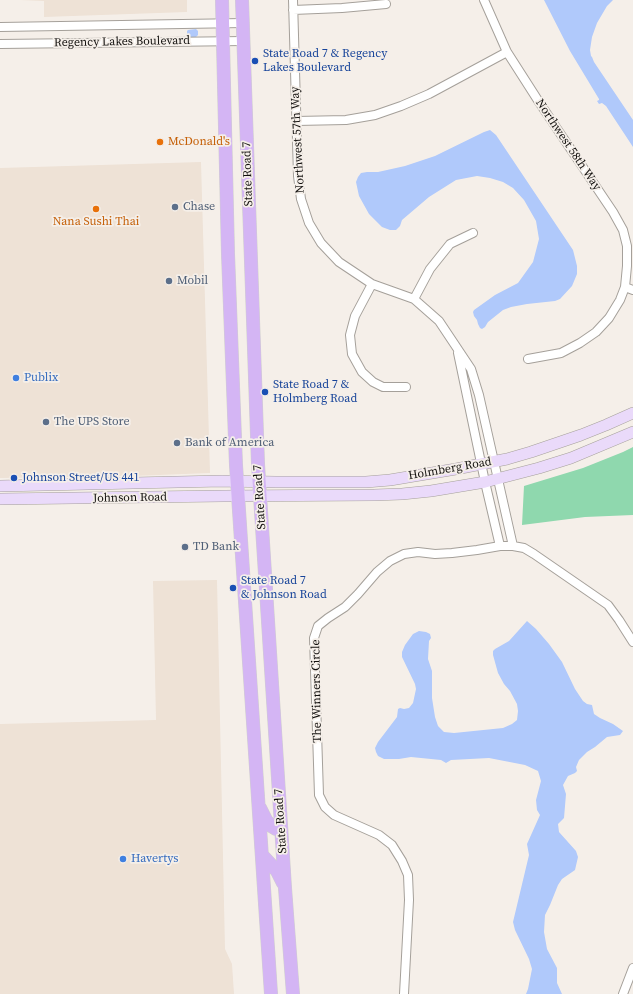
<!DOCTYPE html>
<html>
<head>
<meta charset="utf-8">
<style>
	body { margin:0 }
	canvas { display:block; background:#f5efe9 }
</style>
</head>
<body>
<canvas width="633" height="994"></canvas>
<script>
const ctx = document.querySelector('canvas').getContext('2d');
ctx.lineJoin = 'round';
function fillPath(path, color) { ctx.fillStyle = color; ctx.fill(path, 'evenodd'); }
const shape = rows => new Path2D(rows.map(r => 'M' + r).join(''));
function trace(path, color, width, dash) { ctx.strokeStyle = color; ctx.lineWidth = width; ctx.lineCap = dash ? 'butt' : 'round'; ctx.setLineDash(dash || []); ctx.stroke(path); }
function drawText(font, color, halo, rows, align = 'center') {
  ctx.font = font + ' "Source Serif 4",serif'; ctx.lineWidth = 3.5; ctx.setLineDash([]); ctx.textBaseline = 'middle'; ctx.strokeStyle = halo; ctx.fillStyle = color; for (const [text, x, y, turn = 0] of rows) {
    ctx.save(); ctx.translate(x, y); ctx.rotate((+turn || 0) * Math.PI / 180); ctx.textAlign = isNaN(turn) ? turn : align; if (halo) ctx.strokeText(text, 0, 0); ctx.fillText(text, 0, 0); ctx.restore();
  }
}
const built = shape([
	[20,0,187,0,187,12,44,17,44,1],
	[201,162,210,473,132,476,0,478,0,168],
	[217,580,225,949,232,964,234,994,0,994,0,724,156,720,153,581]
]);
const green = shape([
	[633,447,633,515,585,517,522,525,524,486,583,468,623,452]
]);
const water = shape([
	[544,0,613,0,607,6,597,23,592,37,590,50,591,56,592,57,594,62,633,120,633,147,606,106,602,103,599,104,597,101,599,100,599,99,570,51],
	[196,29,198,31,198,35,196,37,189,37,187,35,187,31,188,30],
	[490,130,496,135,573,250,577,266,577,274,572,286,560,299,555,301,527,304,511,307,503,310,488,322,485,327,482,329,480,328,478,324,477,320,474,316,473,312,474,310,495,295,518,283,533,262,539,239,536,221,524,200,513,188,503,182,490,178,477,176,456,180,429,197,402,220,400,226,396,230,390,230,382,227,369,214,359,196,356,182,358,177,361,173,367,172,378,172,405,166,435,156,484,132],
	[527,621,536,629,549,644,562,662,575,689,583,701,587,704,592,705,594,714,600,718,613,724,623,731,620,735,607,737,595,747,587,752,579,760,576,767,577,771,575,773,568,776,563,785,566,794,564,818,558,824,559,832,576,851,578,857,575,870,562,879,558,885,550,905,545,915,544,932,547,949,557,968,557,983,562,994,526,994,528,989,532,969,529,959,515,930,513,922,529,855,527,844,540,815,537,810,536,800,541,781,538,771,525,765,489,758,451,760,446,763,441,760,411,757,399,759,384,759,378,756,376,752,375,748,378,742,397,717,398,709,400,708,404,709,409,708,413,703,416,689,415,684,402,657,402,652,405,645,413,634,419,631,426,632,430,634,431,638,429,641,428,659,432,671,432,698,435,717,438,726,444,732,454,733,503,728,512,724,517,720,518,711,517,704,510,691,504,684,498,673,493,655,493,651,495,649,509,641]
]);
const street = shape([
	[293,0,298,176,301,199,309,223,321,243,339,262,372,284,414,299,439,321,471,369,479,395,513,546],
	[484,0,507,52,539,102,613,212,623,230,627,246,627,266,625,287,620,300,609,318,596,332,580,343,561,353,528,359],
	[293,10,342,8,386,4],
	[0,27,243,23],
	[0,44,244,41],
	[296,121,346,120,375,115,401,106,429,94,507,52],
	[372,284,355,316,350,335,352,354,362,372,373,382,383,387,406,387],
	[625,287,633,290],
	[414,299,430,269,450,244,473,233],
	[458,353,485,482,500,546],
	[404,994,409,900,408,875,402,861,392,845,379,835,334,815,325,807,319,795,314,638,318,626,328,618,345,607,358,594,377,572,390,561,404,554,418,552,435,554,452,553,477,550,500,546,513,546,524,548,534,554,608,605,619,620,633,642],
	[623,994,633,968]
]);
const secondary = shape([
	[0,486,222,481,276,482,366,482,390,480,456,469,507,459,531,452,581,435,606,425,633,413],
	[0,499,223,496,374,495,402,494,431,491,485,482,539,468,571,458,633,432]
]);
const primary = shape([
	[222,0,228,254,236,465,271,994],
	[242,0,258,464,285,888,293,994],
	[260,808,266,820,271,826,276,829,281,830],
	[262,855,277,871,283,883]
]);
const markers = [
	[255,61,4,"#1a4fb4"],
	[160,142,4,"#e8710a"],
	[175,207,4,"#5c6f8a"],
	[96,209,4,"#e8710a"],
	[169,281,4,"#5c6f8a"],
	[16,378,4,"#3f7fe0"],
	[265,392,4,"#1a4fb4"],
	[46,422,4,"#5c6f8a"],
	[177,443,4,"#5c6f8a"],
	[14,478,4,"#1a4fb4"],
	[185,547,4,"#5c6f8a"],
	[233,588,4,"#1a4fb4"],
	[123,859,4,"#3f7fe0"]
];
const streetNames = [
	["Regency Lakes Boulevard",122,42,-1],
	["Northwest 57th Way",298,140,-93],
	["Northwest 58th Way",568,145,56],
	["State Road 7",248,174,-92],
	["Holmberg Road",450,469,-10],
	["State Road 7",260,497,-94],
	["Johnson Road",130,498,-1],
	["The Winners Circle",317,691,-91],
	["State Road 7",281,821,-94]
];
const transitNames = [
	["State Road 7 & Regency",263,54],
	["Lakes Boulevard",263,68],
	["State Road 7 &",273,385],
	["Holmberg Road",273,399],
	["Johnson Street/US 441",22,478],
	["State Road 7",241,581],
	["& Johnson Road",241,595]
];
const foodNames = [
	["McDonald's",168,142],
	["Nana Sushi Thai",96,222,"center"]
];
const serviceNames = [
	["Chase",183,207],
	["Mobil",177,281],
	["The UPS Store",54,422],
	["Bank of America",185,443],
	["TD Bank",193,547]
];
const shopNames = [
	["Publix",24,378],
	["Havertys",131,859]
];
fillPath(built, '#eee2d6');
fillPath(green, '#8fd8ae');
fillPath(water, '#b0c9fb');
trace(street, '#a5a09a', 10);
trace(secondary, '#a5a09a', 12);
trace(primary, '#d0cfcf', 14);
trace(street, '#fff', 8);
trace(secondary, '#eadafa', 11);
trace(primary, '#d4b5f4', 13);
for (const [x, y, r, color] of markers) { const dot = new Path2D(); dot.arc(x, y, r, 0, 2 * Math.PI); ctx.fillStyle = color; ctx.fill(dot); trace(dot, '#f5efe9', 1.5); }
drawText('12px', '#12100e', '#f5efe9', streetNames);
drawText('12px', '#164399', '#f5efe9', transitNames, 'left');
drawText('12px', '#c56008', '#f5efe9', foodNames, 'left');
drawText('12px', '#4e5e75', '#f5efe9', serviceNames, 'left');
drawText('12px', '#366cbe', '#f5efe9', shopNames, 'left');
</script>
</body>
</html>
